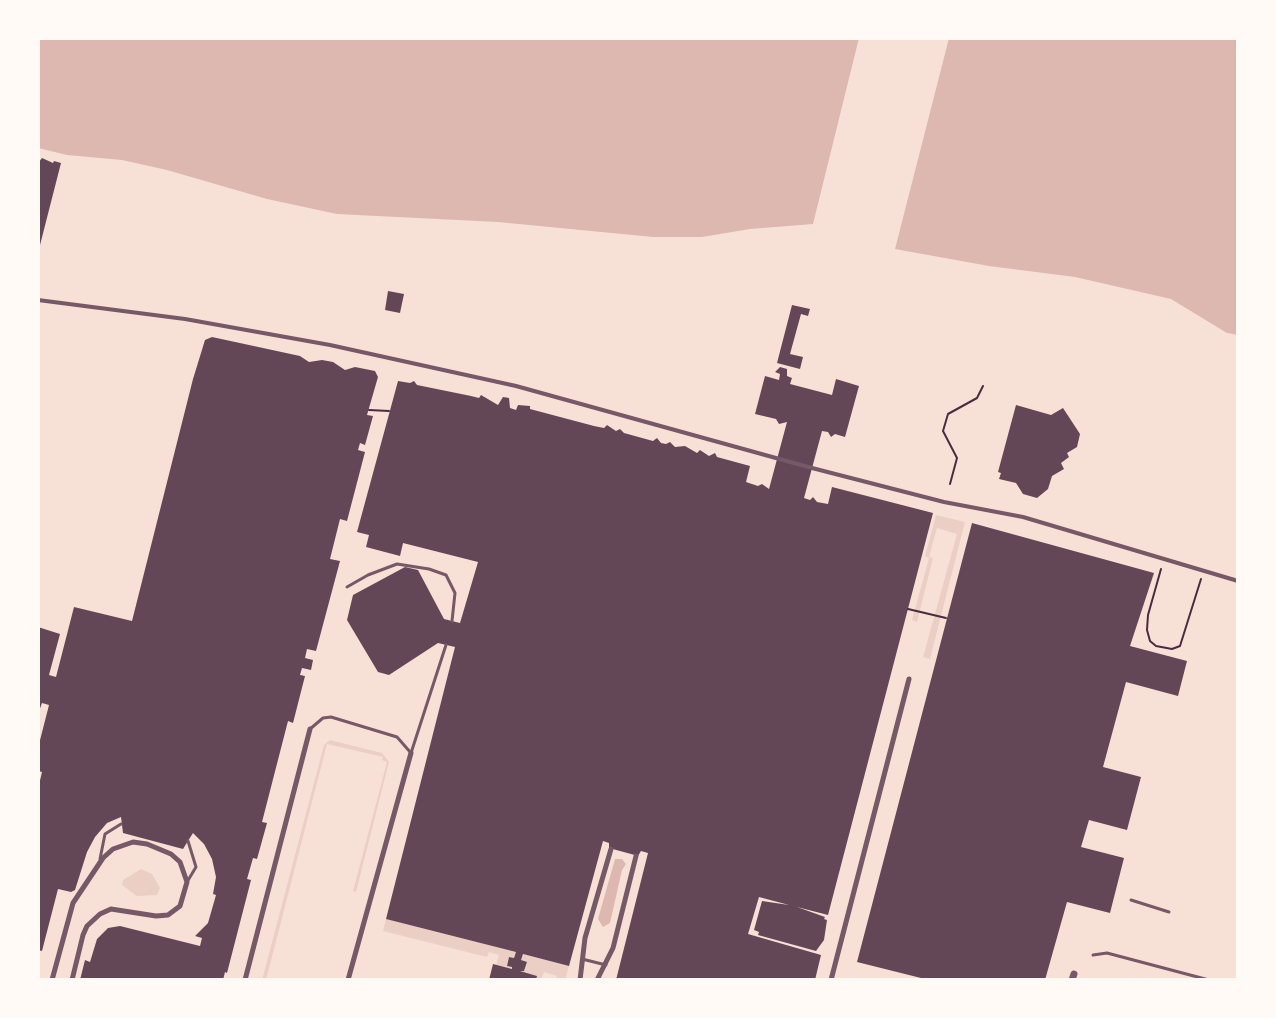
<!DOCTYPE html>
<html>
<head>
<meta charset="utf-8">
<style>
	body { margin:0 }
	#map { position:relative; width:1276px; height:1018px; overflow:hidden; background:#f7e1d7; font-family:Inter,sans-serif }
	canvas { display:block }
	.frame { position:absolute; inset:0; border:40px solid #fffaf5; pointer-events:none }
</style>
</head>
<body>
<div id="map">
<canvas width="1276" height="1018"></canvas>
<div class="frame"></div>
</div>
<script>
const ctx = document.querySelector('canvas').getContext('2d');
ctx.lineJoin = 'round';
function fillPath(path, color) { ctx.fillStyle = color; ctx.fill(path, 'evenodd'); }
const shape = rows => new Path2D(rows.map(r => 'M' + r).join(''));
function trace(path, color, width, dash) { ctx.strokeStyle = color; ctx.lineWidth = width; ctx.lineCap = dash ? 'butt' : 'round'; ctx.setLineDash(dash || []); ctx.stroke(path); }
const green = shape([
	[936,515,965,522,930,659,923,657,957,534,937,528,929,557,933,558,917,622,912,620,929,558,925,556],
	[330,740,382,753,389,762,356,892,353,891,387,762,382,760,383,757,327,744,266,980,262,980,324,745],
	[141,869,152,874,160,888,157,895,137,896,122,885,123,880],
	[386,919,516,952,514,958,509,957,507,965,512,967,512,969,496,965,499,955,489,952,487,957,383,931],
	[523,954,569,966,565,980,556,980,557,976,544,972,541,980,538,980,537,976,520,971,525,970,527,963,521,960]
]);
const water = shape([
	[38,38,1238,38,1238,335,1227,333,1171,299,1075,277,989,266,895,249,813,224,750,229,702,237,653,237,498,222,337,214,267,199,167,170,122,160,67,155,38,148],
	[615,859,622,859,626,864,622,870,610,923,603,927,598,919]
]);
const pier = shape([
	[859,38,949,38,894,253,812,228]
]);
const building = shape([
	[42,158,53,163,54,161,61,163,39,249,38,163],
	[388,291,404,294,400,313,385,310],
	[792,305,810,309,808,316,801,314,790,354,803,357,800,369,777,363],
	[212,337,300,356,309,362,322,360,333,362,345,370,355,367,375,371,378,377,367,415,373,416,365,445,360,443,358,450,365,452,347,521,340,519,330,559,340,561,316,651,307,649,305,658,313,660,311,670,302,668,300,675,305,676,293,723,288,721,262,822,267,823,257,859,253,858,247,879,251,880,227,973,225,972,223,980,80,980,85,960,90,962,97,939,108,928,120,926,200,946,202,938,195,936,208,923,216,895,213,894,216,877,212,859,204,844,193,833,183,849,123,833,121,817,107,823,95,837,87,852,75,890,71,892,58,889,42,951,38,950,38,789,42,772,38,771,38,748,49,705,42,703,38,714,38,627,60,634,49,675,56,677,74,607,132,621,193,379,205,340],
	[780,367,787,369,787,376,792,378,790,384,832,395,836,379,859,386,845,437,835,434,831,437,828,432,822,431,804,498,810,500,813,497,817,502,828,504,832,487,933,513,828,915,797,907,825,917,824,919,827,920,824,940,816,951,758,935,759,932,754,930,762,901,789,905,759,897,748,934,821,955,815,980,616,980,648,853,641,851,638,856,631,854,609,848,609,843,603,841,569,966,523,954,521,960,527,962,524,971,520,971,537,976,536,980,489,980,493,964,512,969,512,967,507,966,509,957,514,958,516,952,386,919,455,647,438,643,389,675,378,672,347,620,353,595,405,567,418,570,444,619,460,623,478,562,403,543,400,556,366,547,369,535,357,532,398,381,410,383,414,381,417,385,471,396,479,398,481,395,498,405,503,397,509,398,510,408,516,410,518,405,530,406,530,409,594,426,604,428,607,425,616,431,620,429,624,433,653,441,657,438,661,443,666,444,670,442,675,447,685,446,697,453,700,450,709,456,715,453,717,457,750,466,746,482,758,486,762,484,769,489,787,422,779,424,776,419,755,414,765,376,779,380,780,374,775,372],
	[1016,405,1051,415,1063,408,1080,434,1077,447,1067,453,1069,457,1061,463,1064,469,1052,476,1048,489,1037,498,1023,494,1016,483,999,479,1001,473,998,472],
	[972,523,1154,573,1130,646,1187,661,1178,696,1126,682,1103,767,1141,777,1127,830,1089,820,1081,847,1124,858,1110,913,1067,902,1045,980,929,980,857,962]
]);
const path = shape([
	[369,410,389,411],
	[950,484,957,458,943,431,948,414,977,398,983,386],
	[1161,569,1148,615,1147,630,1150,641,1156,646,1172,649,1180,646,1201,579],
	[908,609,946,618]
]);
const service = shape([
	[347,587,368,575,397,564,429,569,446,575,455,593,452,621],
	[310,729,323,718,331,717,397,737,411,753],
	[411,753,446,645],
	[100,859,105,834,121,824],
	[187,882,196,867,188,841],
	[1131,900,1169,912],
	[1093,955,1107,953,1209,980],
	[582,959,606,965]
]);
const pedestrian = shape([
	[38,300,185,319,330,345,516,386,812,468,944,502,1023,517,1238,581]
]);
const minor = shape([
	[52,980,73,903,103,858,113,849,133,842,147,844,171,854,180,862,187,882,180,906,168,915,156,916,111,909,100,914,87,926,83,935,72,980],
	[245,980,310,729],
	[348,980,411,753],
	[580,980,585,938,611,849],
	[597,980,613,948,636,856],
	[831,980,909,679]
]);
const tertiary = shape([
	[1072,980,1074,974]
]);
fillPath(green, '#ebcfc5');
fillPath(water, '#dcb8b0');
fillPath(pier, '#f7e1d7');
fillPath(building, '#644757');
trace(path, '#4a2c40', 2);
trace(service, '#755966', 3);
trace(pedestrian, '#755966', 4);
trace(minor, '#755966', 5);
trace(tertiary, '#755966', 7);
</script>
</body>
</html>
